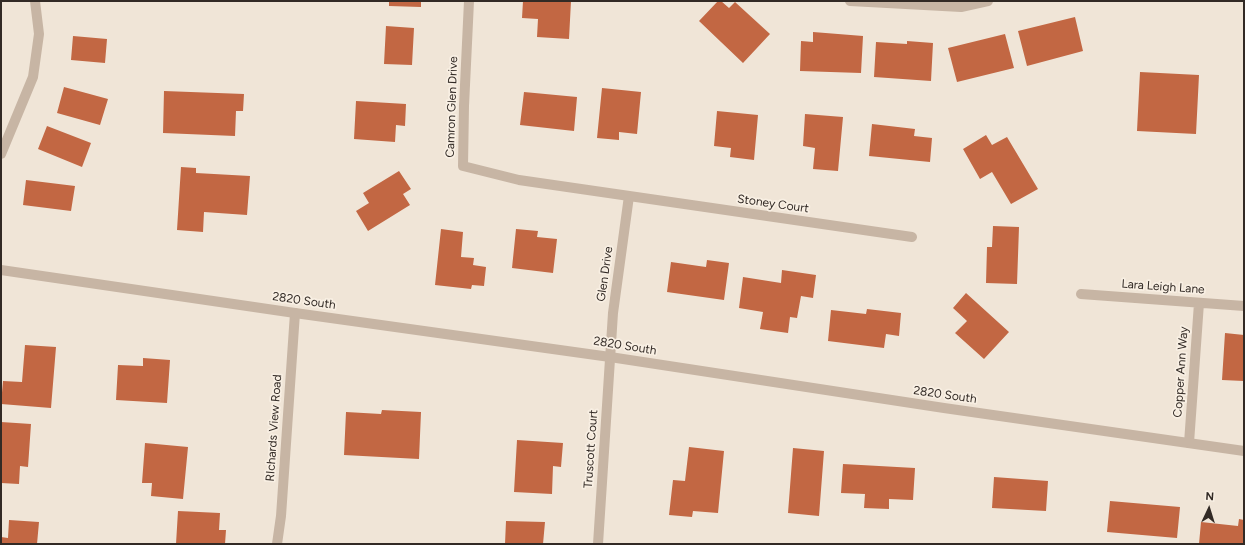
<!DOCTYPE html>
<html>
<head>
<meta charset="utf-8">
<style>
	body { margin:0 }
	#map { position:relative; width:1245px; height:545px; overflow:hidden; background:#f0e5d7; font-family:Figtree,sans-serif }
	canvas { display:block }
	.frame { position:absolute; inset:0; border:2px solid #322a25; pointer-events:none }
	.north { position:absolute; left:1189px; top:489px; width:40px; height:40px; -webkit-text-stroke:3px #f8efe3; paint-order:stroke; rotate:4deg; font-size:11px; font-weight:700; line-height:16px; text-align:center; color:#322a25 }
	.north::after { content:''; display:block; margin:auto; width:14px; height:18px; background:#322a25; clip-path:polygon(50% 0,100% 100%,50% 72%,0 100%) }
</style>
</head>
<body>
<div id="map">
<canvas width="1245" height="545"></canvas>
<div class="frame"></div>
<div class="north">N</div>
</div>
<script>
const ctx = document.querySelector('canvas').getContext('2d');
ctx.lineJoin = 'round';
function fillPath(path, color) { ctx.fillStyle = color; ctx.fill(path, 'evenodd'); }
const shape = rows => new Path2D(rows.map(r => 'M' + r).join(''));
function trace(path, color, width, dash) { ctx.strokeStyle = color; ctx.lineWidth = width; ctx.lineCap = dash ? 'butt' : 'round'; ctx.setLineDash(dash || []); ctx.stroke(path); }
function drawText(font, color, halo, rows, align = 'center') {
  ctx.font = font + ' Figtree,sans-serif'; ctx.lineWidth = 3.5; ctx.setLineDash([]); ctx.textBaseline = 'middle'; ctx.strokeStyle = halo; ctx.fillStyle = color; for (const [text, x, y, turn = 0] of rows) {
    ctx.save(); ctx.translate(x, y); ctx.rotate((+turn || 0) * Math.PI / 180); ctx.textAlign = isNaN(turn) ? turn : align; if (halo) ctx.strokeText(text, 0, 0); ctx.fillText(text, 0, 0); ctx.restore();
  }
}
const building = shape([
	[389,1,421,1,421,7,389,6],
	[523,1,571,1,569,39,537,37,538,19,522,18],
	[718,1,721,1,729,8,735,2,770,34,743,63,699,21],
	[1075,17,1083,51,1027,66,1018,31],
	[386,26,414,28,412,65,384,64],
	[813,32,863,36,861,73,800,71,801,41,813,42],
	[1005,34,1014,68,957,82,948,48],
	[73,36,107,39,105,63,71,60],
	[907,41,933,43,931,81,874,77,876,42,907,44],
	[1140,72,1199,75,1196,134,1137,131],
	[64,87,108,99,100,125,57,113],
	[602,88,641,92,637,134,619,132,619,140,597,138],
	[164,91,244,94,243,111,236,111,235,136,163,133],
	[524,92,577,97,574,131,520,125],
	[356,101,406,104,405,126,396,125,395,142,354,139],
	[717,111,758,115,754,160,730,157,731,148,714,146],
	[805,114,843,117,838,171,813,169,815,148,803,146],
	[872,124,915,129,914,136,932,138,930,162,869,156],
	[47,126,91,143,82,167,38,149],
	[986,135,992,145,1007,137,1038,189,1011,204,992,172,980,179,963,149],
	[181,167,196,168,196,173,250,176,247,215,204,212,203,232,177,230],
	[399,171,411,189,403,194,410,205,368,231,356,211,369,203,363,193],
	[26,180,75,186,71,211,23,205],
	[993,226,1019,227,1017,284,986,283,987,247,992,247],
	[441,229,463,232,461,257,474,258,473,265,486,267,484,286,472,285,471,289,435,285],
	[516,229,538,231,537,237,557,239,553,273,512,268],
	[707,260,729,263,724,300,667,292,671,262,706,267],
	[782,270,816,275,813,298,801,296,797,318,790,317,788,333,760,329,763,312,739,308,743,277,781,283],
	[966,293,1009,332,984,359,955,333,967,321,953,308],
	[867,309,901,313,899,336,886,334,884,348,828,341,831,310,866,314],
	[1225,333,1244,335,1244,381,1222,380],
	[25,345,56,347,51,408,1,404,3,381,22,382],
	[143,358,170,360,167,403,116,400,118,365,143,366],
	[382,410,421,412,419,459,344,455,346,412,381,414],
	[1,422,31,424,28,467,20,466,19,484,1,483],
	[517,440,563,443,561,467,553,466,552,494,514,492],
	[145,443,188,447,183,499,151,496,152,483,142,483],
	[689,447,724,451,718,513,693,511,692,517,669,515,673,480,685,481],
	[793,448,824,451,819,516,788,513],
	[843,464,915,468,913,500,889,499,889,509,864,508,865,494,841,493],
	[994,477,1048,481,1046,511,992,508],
	[1110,501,1180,507,1177,538,1107,532],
	[178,511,220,513,219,530,226,530,225,544,176,544],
	[1239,519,1244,520,1244,544,1199,544,1201,522,1238,526],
	[9,520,39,522,37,544,1,544,1,537,8,538],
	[506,521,545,522,543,544,505,544]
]);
const minor = shape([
	[469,1,464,106,463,166,519,180,912,237],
	[850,1,961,7,988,1],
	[1,154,33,77,39,34,35,1],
	[1081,294,1244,306],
	[1189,443,1199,303],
	[277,544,281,516,295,313],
	[598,544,613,313,629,196]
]);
const tertiary = shape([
	[1,270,295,313,610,357,944,408,1244,451]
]);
const streetNames = [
	["Camron Glen Drive",452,107,-88],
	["Stoney Court",773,204,8],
	["Glen Drive",605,274,-82],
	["Lara Leigh Lane",1163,287,4],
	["2820 South",304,301,8],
	["2820 South",625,346,9],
	["Copper Ann Way",1181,372,-86],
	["2820 South",945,395,8],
	["RIchards View Road",274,428,-86],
	["Truscott Court",591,449,-86]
];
fillPath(building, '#c26743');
trace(minor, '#c7b5a4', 10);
trace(tertiary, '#c7b5a4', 10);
drawText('12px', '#322a25', '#f8efe3', streetNames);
</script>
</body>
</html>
